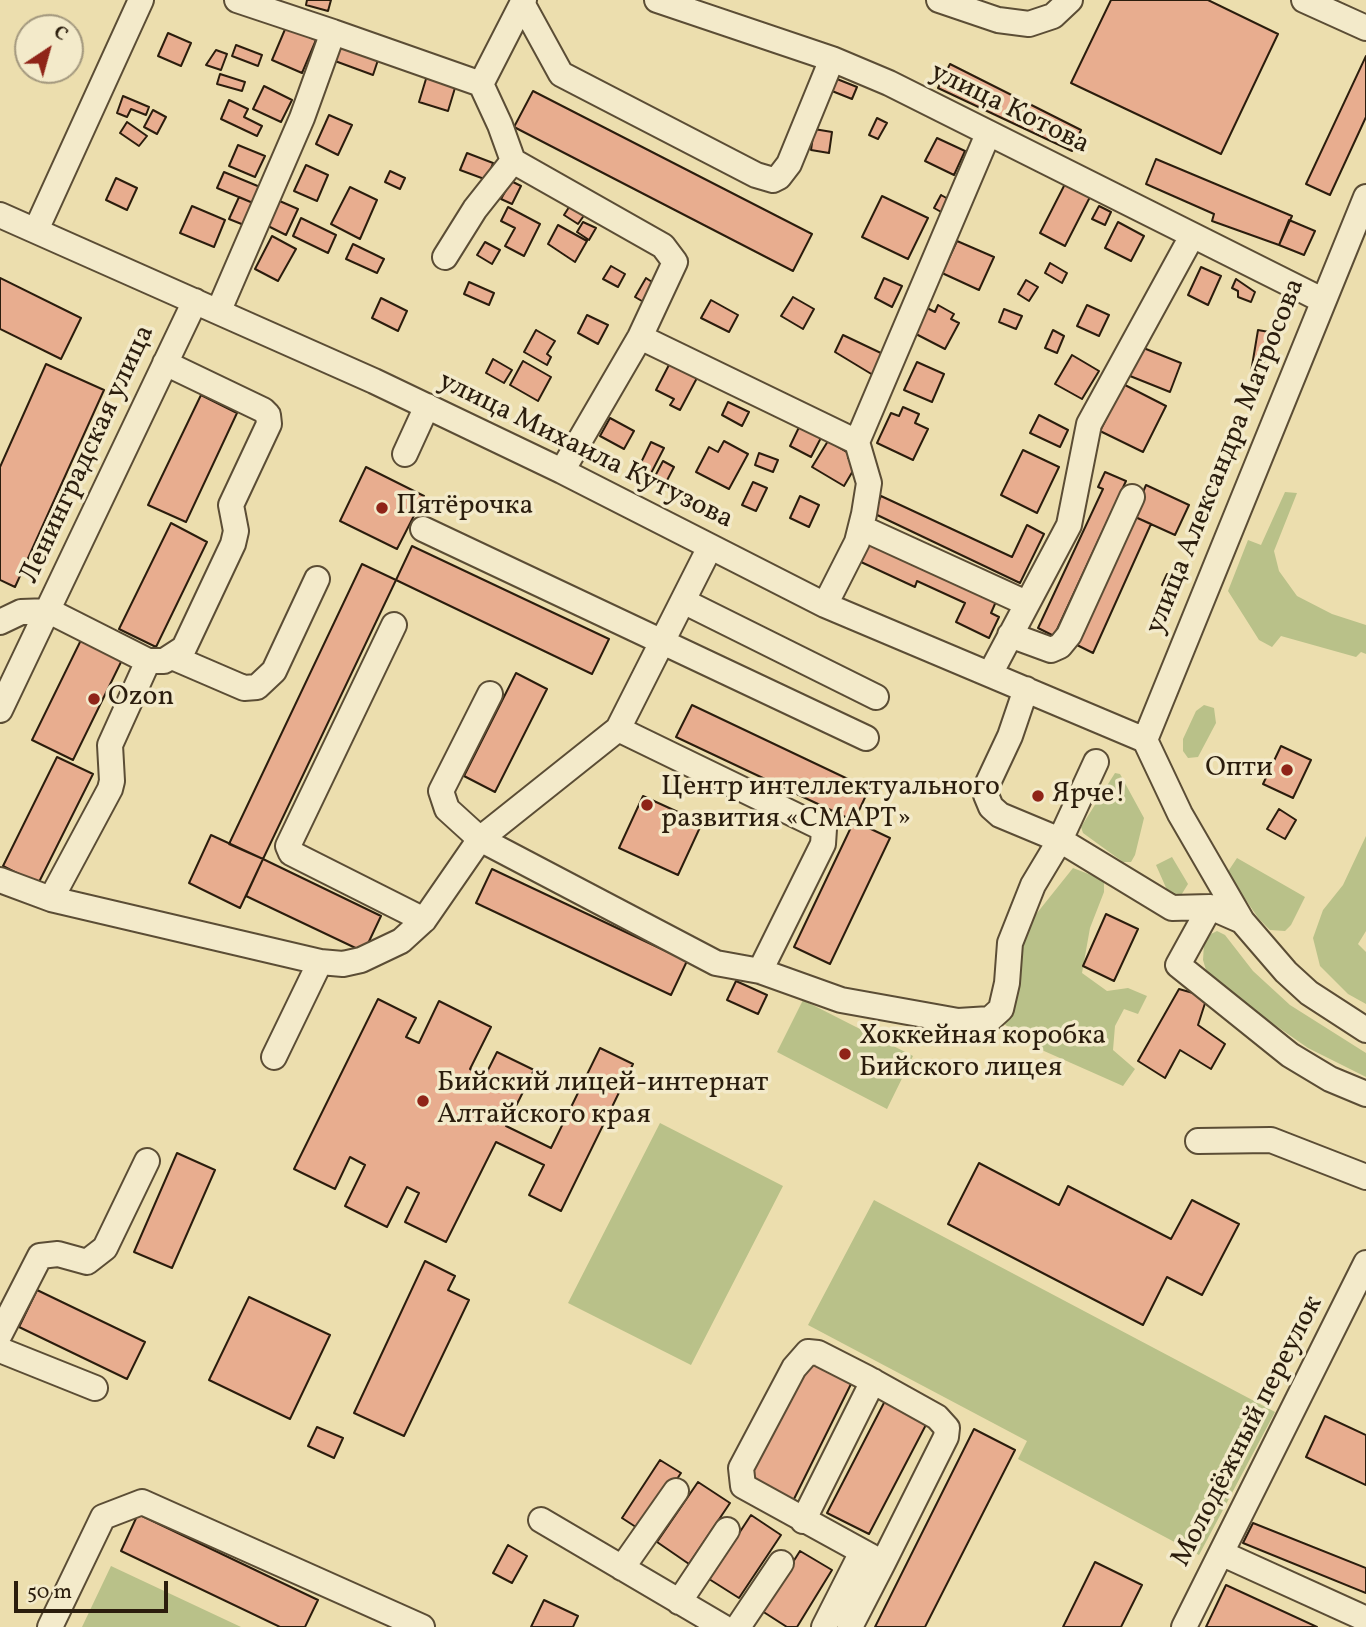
<!DOCTYPE html>
<html>
<head>
<meta charset="utf-8">
<style>
	body { margin:0 }
	#map { position:relative; width:1366px; height:1627px; overflow:hidden; background:#ecdeae; font-family:Vollkorn,serif }
	canvas { display:block }
	.north { position:absolute; left:14px; top:14px; width:70px; height:70px; box-sizing:border-box; background:#f3eaca; border:2px solid #a3987e; border-radius:50%; rotate:36deg; font-size:19px; font-weight:700; line-height:28px; text-align:center; color:#2b1d0d }
	.north::after { content:''; display:block; margin:auto; width:24px; height:32px; background:#8f2418; clip-path:polygon(50% 0,100% 100%,50% 72%,0 100%) }
	.scale { position:absolute; left:14px; top:1581px; width:154px; height:32px; box-sizing:border-box; border:4px solid #2b1d0d; border-top:0; padding-left:9px; font-size:21px; line-height:24px; white-space:nowrap; color:#2b1d0d; -webkit-text-stroke:5px #f3eaca; paint-order:stroke }
</style>
</head>
<body>
<div id="map">
<canvas width="1366" height="1627"></canvas>
<div class="north">С</div>
<div class="scale">50 m</div>
</div>
<script>
const ctx = document.querySelector('canvas').getContext('2d');
ctx.lineJoin = 'round';
function fillPath(path, color) { ctx.fillStyle = color; ctx.fill(path, 'evenodd'); }
const shape = rows => new Path2D(rows.map(r => 'M' + r).join(''));
function trace(path, color, width, dash) { ctx.strokeStyle = color; ctx.lineWidth = width; ctx.lineCap = dash ? 'butt' : 'round'; ctx.setLineDash(dash || []); ctx.stroke(path); }
function drawText(font, color, halo, rows, align = 'center') {
  ctx.font = font + ' Vollkorn,serif'; ctx.lineWidth = 7; ctx.setLineDash([]); ctx.textBaseline = 'middle'; ctx.strokeStyle = halo; ctx.fillStyle = color; for (const [text, x, y, turn = 0] of rows) {
    ctx.save(); ctx.translate(x, y); ctx.rotate((+turn || 0) * Math.PI / 180); ctx.textAlign = isNaN(turn) ? turn : align; if (halo) ctx.strokeText(text, 0, 0); ctx.fillText(text, 0, 0); ctx.restore();
  }
}
const green = shape([
	[1285,492,1297,493,1274,551,1279,571,1297,596,1332,614,1366,625,1366,654,1361,652,1356,657,1281,636,1272,647,1259,640,1228,591,1248,540,1261,545],
	[1204,705,1214,708,1216,723,1198,757,1188,758,1183,751,1183,739,1196,711],
	[1115,773,1120,774,1144,818,1135,855,1131,862,1123,862,1083,833,1081,827],
	[1366,836,1366,931,1358,944,1366,952,1366,1004,1348,994,1320,966,1313,938,1323,910,1343,885],
	[1172,857,1188,884,1180,897,1167,890,1156,865],
	[1237,858,1305,897,1291,925,1285,931,1270,930,1259,919,1227,873],
	[1073,868,1104,880,1104,892,1090,928,1082,973,1107,991,1128,988,1147,996,1138,1014,1124,1009,1115,1026,1113,1050,1135,1069,1123,1086,1035,1047,1003,1023,1025,928],
	[1217,931,1225,935,1253,971,1290,1005,1366,1053,1366,1077,1308,1048,1219,986,1206,970,1203,960,1204,944,1211,934],
	[803,1000,913,1056,887,1109,777,1052],
	[660,1123,783,1186,691,1365,568,1303],
	[874,1200,1275,1412,1199,1555,1018,1459,1027,1441,808,1325],
	[111,1566,241,1627,82,1627]
]);
const building = shape([
	[307,0,331,0,328,11,306,5,307,0],
	[1111,0,1208,0,1278,34,1221,154,1071,83,1111,0],
	[286,27,316,40,302,73,272,60,286,27],
	[168,33,191,43,181,66,158,56,168,33],
	[343,38,381,51,373,75,335,61,343,38],
	[236,45,262,55,258,66,232,56,236,45],
	[216,50,227,54,221,70,206,65,216,50],
	[1366,56,1366,117,1330,195,1306,184,1366,56],
	[950,64,1081,130,1072,151,938,88,950,64],
	[429,69,458,78,448,111,419,102,429,69],
	[220,74,245,82,242,91,217,84,220,74],
	[837,79,857,87,852,99,832,91,837,79],
	[264,86,292,100,281,122,253,109,264,86],
	[533,91,812,234,793,271,514,127,533,91],
	[123,96,149,107,146,115,131,109,127,117,117,113,123,96],
	[229,100,248,109,244,117,262,126,257,136,221,119,229,100],
	[153,110,166,117,157,134,144,127,153,110],
	[329,115,352,125,338,155,316,144,329,115],
	[877,118,887,123,878,139,869,135,877,118],
	[127,122,147,136,139,146,120,133,127,122],
	[814,129,832,132,829,153,811,150,814,129],
	[937,138,965,151,954,175,925,161,937,138],
	[238,145,265,156,255,177,229,166,238,145],
	[467,153,493,163,487,180,460,170,467,153],
	[1156,159,1292,216,1279,245,1212,221,1214,214,1146,184,1156,159],
	[306,165,328,175,317,201,294,191,306,165],
	[390,171,405,178,400,189,385,182,390,171],
	[224,172,260,187,253,203,217,188,224,172],
	[116,178,137,188,127,210,106,200,116,178],
	[511,181,521,186,512,204,501,199,511,181],
	[1066,182,1091,195,1065,246,1040,233,1066,182],
	[350,187,377,200,360,239,331,224,350,187],
	[941,195,950,200,943,213,934,208,941,195],
	[882,196,928,218,908,259,862,237,882,196],
	[239,197,253,203,244,225,229,219,239,197],
	[275,199,298,209,286,235,264,224,275,199],
	[571,204,585,214,578,224,564,215,571,204],
	[192,206,225,220,214,247,180,233,192,206],
	[1099,206,1111,212,1105,225,1092,219,1099,206],
	[508,207,540,224,524,256,505,246,515,228,501,221,508,207],
	[301,218,336,235,328,253,293,236,301,218],
	[1289,220,1315,231,1304,255,1279,245,1289,220],
	[583,222,596,228,589,240,577,232,583,222],
	[1118,222,1144,236,1131,261,1105,248,1118,222],
	[558,225,587,241,575,262,548,244,558,225],
	[272,236,296,249,278,281,255,269,272,236],
	[957,241,994,257,979,290,942,273,957,241],
	[485,242,500,250,492,264,477,255,485,242],
	[353,244,384,259,377,273,346,259,353,244],
	[1050,263,1067,273,1062,283,1045,273,1050,263],
	[611,266,625,274,618,287,603,279,611,266],
	[1201,267,1221,276,1208,305,1188,295,1201,267],
	[0,278,81,318,61,359,0,329,0,278],
	[646,278,658,286,647,304,635,297,646,278],
	[884,278,902,286,892,307,875,298,884,278],
	[1236,279,1255,292,1251,302,1238,297,1238,291,1232,288,1236,279],
	[1026,280,1038,287,1029,301,1018,294,1026,280],
	[469,282,494,293,489,305,464,294,469,282],
	[793,297,814,309,803,329,781,316,793,297],
	[381,298,407,311,398,331,372,318,381,298],
	[711,300,738,315,729,332,701,318,711,300],
	[938,305,954,314,951,319,959,323,945,349,914,333,927,308,935,312,938,305],
	[1087,305,1109,315,1099,336,1077,326,1087,305],
	[1004,309,1022,316,1016,329,999,322,1004,309],
	[587,315,608,325,598,344,578,333,587,315],
	[536,330,555,341,547,354,551,357,547,365,524,352,536,330],
	[1053,330,1064,336,1057,353,1045,348,1053,330],
	[1258,330,1269,332,1262,374,1251,372,1258,330],
	[843,335,883,354,873,375,835,352,843,335],
	[1141,347,1181,363,1170,392,1130,376,1141,347],
	[1072,355,1099,371,1082,399,1055,384,1072,355],
	[493,359,512,370,504,383,486,373,493,359],
	[523,361,551,377,538,401,510,385,523,361],
	[671,361,698,376,680,410,670,405,674,399,656,390,671,361],
	[917,362,944,374,932,402,904,390,917,362],
	[46,364,104,390,15,587,0,580,0,467,46,364],
	[1123,384,1166,406,1143,452,1100,431,1123,384],
	[201,395,237,413,186,522,148,505,201,395],
	[728,402,749,412,742,426,722,415,728,402],
	[903,407,919,414,915,423,928,429,913,460,877,443,891,413,899,416,903,407],
	[1039,415,1068,430,1060,447,1030,433,1039,415],
	[610,418,634,431,624,449,600,436,610,418],
	[802,421,824,432,811,457,790,446,802,421],
	[724,441,748,454,729,489,696,472,709,447,718,452,724,441],
	[828,441,850,454,848,458,857,464,844,486,812,467,828,441],
	[651,442,664,448,646,483,634,477,651,442],
	[1023,450,1059,467,1037,513,1001,495,1023,450],
	[759,453,778,460,773,472,755,465,759,453],
	[663,461,674,467,663,488,652,482,663,461],
	[366,467,424,496,397,549,340,521,366,467],
	[1105,472,1126,481,1054,636,1038,628,1103,489,1098,487,1105,472],
	[753,482,767,488,756,511,742,505,753,482],
	[1146,485,1189,505,1175,535,1133,516,1146,485],
	[800,496,819,505,809,527,790,518,800,496],
	[881,496,1012,557,1027,525,1044,534,1020,583,873,513,881,496],
	[1133,516,1151,524,1093,653,1075,644,1133,516],
	[171,523,207,542,156,647,119,629,171,523],
	[872,538,998,597,991,613,999,617,989,638,956,622,965,603,917,581,915,587,861,562,872,538],
	[412,546,609,639,592,674,396,580,412,546],
	[362,564,396,580,263,859,229,844,362,564],
	[1167,574,1180,579,1176,591,1162,585,1167,574],
	[81,640,122,660,73,760,32,740,81,640],
	[516,673,547,689,495,792,464,776,516,673],
	[692,705,869,789,854,821,676,737,692,705],
	[1281,746,1311,760,1293,798,1263,784,1281,746],
	[57,757,93,774,38,884,3,866,57,757],
	[643,796,702,823,678,875,619,848,643,796],
	[1279,809,1296,820,1285,839,1267,829,1279,809],
	[854,821,890,838,830,964,794,947,854,821],
	[211,835,263,859,240,908,189,883,211,835],
	[263,859,381,916,364,952,246,896,263,859],
	[492,869,687,961,671,995,476,903,492,869],
	[1106,914,1138,929,1114,981,1083,966,1106,914],
	[736,981,767,995,758,1014,727,1000,736,981],
	[1179,989,1207,997,1198,1025,1225,1044,1211,1069,1180,1050,1165,1078,1138,1061,1179,989],
	[378,999,416,1018,406,1037,419,1043,439,1001,491,1027,470,1069,485,1076,497,1052,534,1070,506,1126,551,1148,600,1048,633,1064,561,1211,529,1195,544,1165,496,1142,446,1242,405,1222,419,1193,407,1187,387,1227,345,1206,365,1165,350,1157,335,1189,294,1169,378,999],
	[177,1153,215,1170,172,1268,134,1252,177,1153],
	[979,1163,1059,1205,1068,1186,1171,1239,1192,1200,1239,1224,1202,1295,1167,1277,1143,1325,948,1224,979,1163],
	[425,1261,455,1276,448,1290,469,1300,404,1436,354,1413,425,1261],
	[37,1290,145,1342,127,1379,19,1327,37,1290],
	[249,1297,330,1335,290,1419,209,1380,249,1297],
	[810,1356,854,1378,793,1501,749,1479,810,1356],
	[887,1397,929,1419,869,1534,827,1513,887,1397],
	[1325,1416,1366,1435,1366,1485,1306,1457,1325,1416],
	[317,1427,343,1438,334,1458,308,1446,317,1427],
	[974,1429,1015,1450,925,1627,875,1627,974,1429],
	[660,1460,681,1473,642,1531,622,1518,660,1460],
	[698,1482,730,1503,689,1564,657,1542,698,1482],
	[138,1514,318,1600,305,1627,280,1627,121,1551,138,1514],
	[751,1515,781,1535,739,1598,709,1579,751,1515],
	[1253,1523,1366,1568,1366,1593,1243,1543,1253,1523],
	[508,1545,527,1556,512,1583,493,1573,508,1545],
	[800,1551,832,1570,797,1627,787,1627,762,1611,800,1551],
	[1095,1562,1142,1585,1121,1627,1063,1627,1095,1562],
	[1226,1585,1317,1627,1206,1627,1226,1585],
	[544,1600,578,1616,573,1627,531,1627,544,1600]
]);
const minor = shape([
	[657,0,832,59,889,83,1322,300],
	[939,0,998,20,1029,24,1053,16,1070,0],
	[1304,0,1366,28],
	[522,3,561,74,756,175,773,180,779,177,789,164,832,59],
	[333,32,481,84,524,0],
	[481,84,500,125,513,161,663,246,675,262,640,337,562,471],
	[0,215,374,381,562,471,825,605,1145,740],
	[36,230,141,0],
	[445,257,475,209,513,161],
	[219,310,302,118,333,32,237,0],
	[640,337,857,442],
	[405,454,427,406],
	[862,528,1026,603],
	[423,529,866,738],
	[683,601,876,697],
	[825,605,857,542,864,514,869,483,857,442,988,134],
	[0,622,21,612,49,611,148,661,164,661,184,648,233,544,236,531,231,505,269,424,268,415,263,410,165,363],
	[394,625,288,846,291,853,424,920],
	[1010,635,1051,650,1060,646,1069,635,1132,497],
	[172,657,244,688,257,687,274,671,317,579],
	[990,674,1069,525,1089,424,1192,236],
	[1026,689,1010,736,987,785,986,795,991,807,1000,815,1060,840,1096,762],
	[490,694,441,791,447,809,480,839,716,963,760,971,841,1000,958,1021,990,1019,1001,1009,1007,983,1010,943,1033,885,1060,840,1172,908,1210,907,1242,921],
	[0,710,195,301],
	[618,729,824,829,823,844,760,971],
	[1145,740,1366,197],
	[1145,740,1180,814,1242,921,1286,972,1309,993,1366,1030],
	[0,880,51,899,320,962,343,964,361,960,401,941,424,920,480,839,618,729,710,547],
	[51,899,110,789,112,781,110,745,148,661],
	[1210,907,1178,965,1290,1055,1330,1079,1366,1094],
	[274,1057,320,962],
	[1198,1141,1271,1140,1366,1177],
	[0,1334,40,1256,58,1254,87,1262,105,1248,147,1161],
	[0,1350,95,1388],
	[541,1520,723,1627],
	[803,1521,873,1381],
	[1223,1554,1366,1619],
	[622,1568,676,1491],
	[679,1602,727,1530],
	[50,1627,103,1517,142,1502,422,1627],
	[738,1627,781,1563],
	[824,1627,862,1552],
	[850,1627,883,1563,946,1437,947,1428,937,1417,867,1378,818,1353,808,1352,794,1368,741,1468,743,1486,883,1563],
	[1184,1627,1366,1263]
]);
const markers = [
	[382,508,7,"#8f2418"],
	[94,699,7,"#8f2418"],
	[1287,770,7,"#8f2418"],
	[1038,796,7,"#8f2418"],
	[647,805,7,"#8f2418"],
	[845,1054,7,"#8f2418"],
	[423,1101,7,"#8f2418"]
];
const streetNames = [
	["улица Котова",1009,110,26],
	["улица Михаила Кутузова",585,452,26],
	["Ленинградская улица",89,455,-65],
	["улица Александра Матросова",1227,457,-68],
	["Молодёжный переулок",1249,1432,-63]
];
const poiNames = [
	["Пятёрочка",396,508],
	["Ozon",108,699],
	["Опти",1273,770,"right"],
	["Центр интеллектуального",661,789],
	["развития «СМАРТ»",661,821],
	["Ярче!",1052,796],
	["Хоккейная коробка",859,1038],
	["Бийского лицея",859,1070],
	["Бийский лицей-интернат",437,1085],
	["Алтайского края",437,1117]
];
fillPath(green, '#b9c189');
fillPath(building, '#e8ad8f');
trace(building, '#2b1d0d', 2);
trace(minor, '#5b4d35', 28);
trace(minor, '#f3eaca', 24);
for (const [x, y, r, color] of markers) { const dot = new Path2D(); dot.arc(x, y, r, 0, 2 * Math.PI); ctx.fillStyle = color; ctx.fill(dot); trace(dot, '#f3eaca', 2.5); }
drawText('28px', '#2b1d0d', '#f3eaca', streetNames);
drawText('28px', '#2b1d0d', '#f3eaca', poiNames, 'left');
</script>
</body>
</html>
